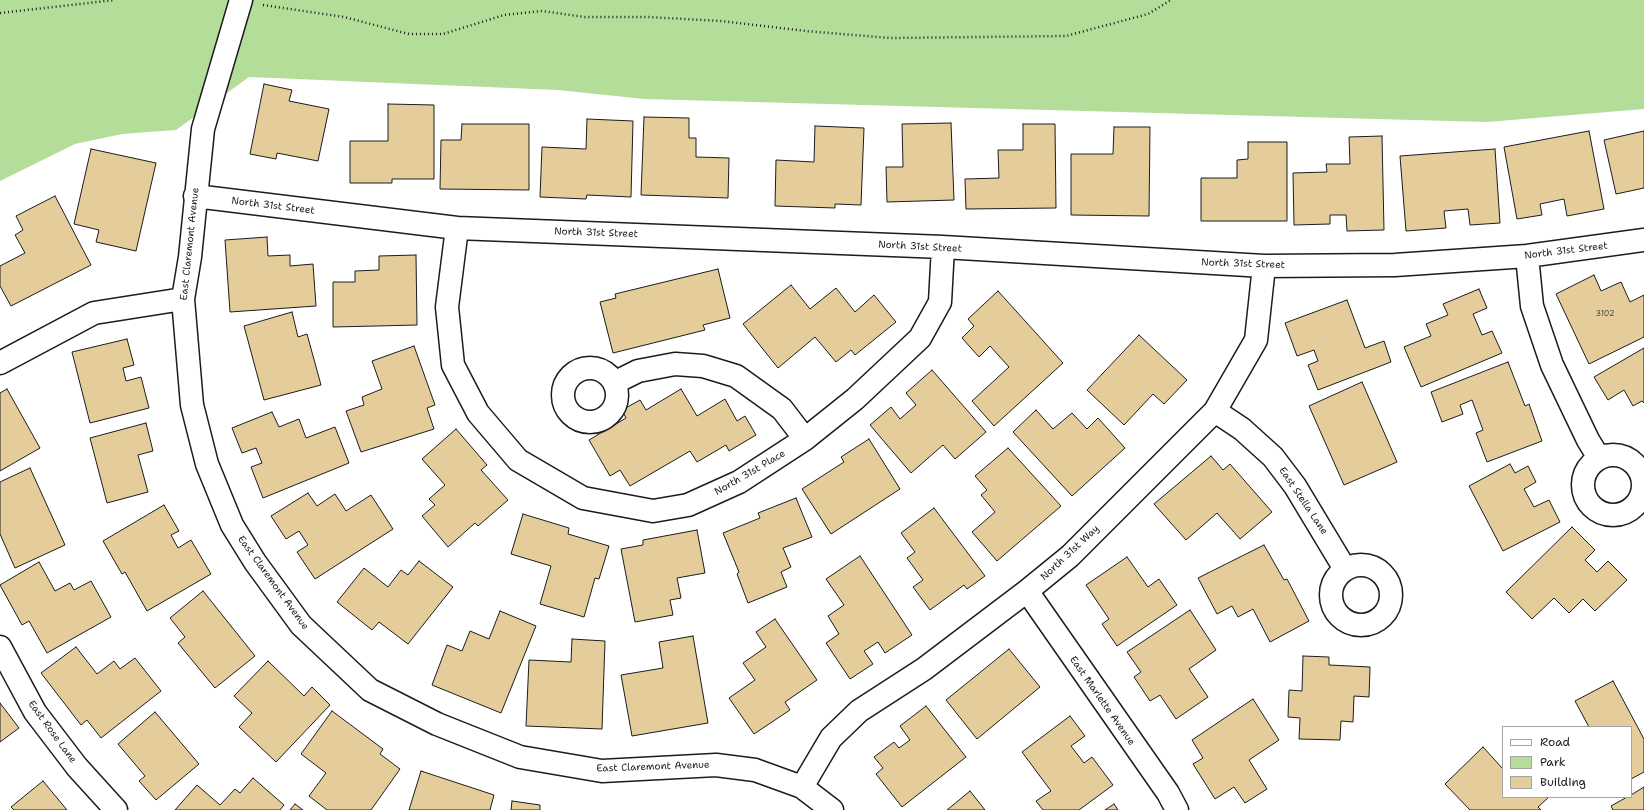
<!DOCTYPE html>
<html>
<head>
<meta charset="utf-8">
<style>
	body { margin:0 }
	#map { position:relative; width:1644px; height:810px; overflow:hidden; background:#fff; font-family:"Shantell Sans",sans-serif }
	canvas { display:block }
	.legend { position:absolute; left:1502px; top:726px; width:130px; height:72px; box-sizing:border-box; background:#fff; border:1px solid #a4a4a4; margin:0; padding:5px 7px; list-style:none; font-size:12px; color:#1c1c1c }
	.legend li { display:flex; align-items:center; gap:8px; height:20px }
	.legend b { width:20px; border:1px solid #a4a4a4 }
</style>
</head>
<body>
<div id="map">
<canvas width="1644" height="810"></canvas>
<ul class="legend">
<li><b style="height:5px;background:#fff"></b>Road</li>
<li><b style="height:11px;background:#b4dd9a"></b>Park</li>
<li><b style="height:11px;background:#e5cd9b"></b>Building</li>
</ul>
</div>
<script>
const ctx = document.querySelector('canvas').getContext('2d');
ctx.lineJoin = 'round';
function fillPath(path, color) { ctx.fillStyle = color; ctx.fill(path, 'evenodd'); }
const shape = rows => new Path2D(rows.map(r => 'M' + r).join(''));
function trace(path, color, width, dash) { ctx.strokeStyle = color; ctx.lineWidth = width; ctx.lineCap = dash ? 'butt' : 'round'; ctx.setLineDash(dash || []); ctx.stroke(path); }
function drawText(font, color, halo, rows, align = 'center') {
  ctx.font = font + ' "Shantell Sans",sans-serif'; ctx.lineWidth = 3; ctx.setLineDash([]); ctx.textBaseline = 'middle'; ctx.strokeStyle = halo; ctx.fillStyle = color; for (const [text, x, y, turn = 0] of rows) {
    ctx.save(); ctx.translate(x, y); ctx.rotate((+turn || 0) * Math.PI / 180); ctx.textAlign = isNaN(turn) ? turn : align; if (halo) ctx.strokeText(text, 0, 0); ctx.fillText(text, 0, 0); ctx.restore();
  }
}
const green = shape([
	[0,0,1644,0,1644,109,1487,122,644,99,558,90,249,77,176,130,122,134,75,144,0,181]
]);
const building = shape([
	[264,84,292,90,289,101,329,109,318,161,277,153,276,159,250,154,264,84],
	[388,104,434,105,434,179,392,179,392,183,350,183,350,141,388,141,388,104],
	[644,117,689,118,689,138,696,138,696,157,729,158,728,198,641,195,644,117],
	[587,119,633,121,631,197,587,195,586,199,540,197,542,147,586,149,587,119],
	[951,123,954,200,887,202,886,167,903,167,902,124,951,123],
	[462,124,529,124,529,190,440,189,441,140,461,140,462,124],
	[1023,124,1055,124,1056,208,966,209,965,179,999,178,998,150,1023,150,1023,124],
	[815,126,864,128,861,205,835,204,835,208,775,206,776,160,814,162,815,126],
	[1114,127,1150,127,1149,216,1071,215,1071,154,1113,154,1114,127],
	[1589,131,1604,209,1567,216,1564,199,1540,204,1542,215,1517,219,1504,147,1589,131],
	[1644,131,1644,188,1616,194,1604,140,1644,131],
	[1382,136,1384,230,1347,231,1346,215,1330,215,1330,224,1294,225,1293,173,1327,172,1326,164,1350,164,1349,137,1382,136],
	[1248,142,1287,142,1287,221,1201,221,1201,178,1237,178,1237,160,1248,159,1248,142],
	[91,149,156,163,136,251,96,242,99,230,74,224,91,149],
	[1495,149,1500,223,1470,225,1468,209,1444,211,1446,228,1406,231,1400,156,1495,149],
	[55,196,91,265,11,306,0,286,0,266,25,253,15,235,23,230,16,216,55,196],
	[267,237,268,256,290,255,290,266,313,264,316,306,230,312,225,240,267,237],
	[416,255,417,325,333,327,333,282,355,282,355,271,379,270,379,256,416,255],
	[718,269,730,318,703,325,705,330,613,353,600,302,616,298,615,294,718,269],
	[1594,275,1601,291,1621,282,1630,302,1644,295,1644,337,1589,364,1556,294,1594,275],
	[791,285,810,309,836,288,855,312,874,295,896,322,855,355,851,350,836,362,815,337,778,368,743,324,791,285],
	[1479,289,1487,308,1473,314,1482,335,1492,331,1502,353,1421,387,1404,347,1431,336,1426,324,1448,315,1443,304,1479,289],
	[998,291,1063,363,994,426,972,401,1009,367,990,346,979,357,962,338,974,326,968,319,998,291],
	[1347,300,1365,348,1384,341,1391,362,1318,390,1308,365,1318,361,1314,350,1297,356,1285,323,1347,300],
	[292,312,298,337,307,334,321,385,264,400,244,326,292,312],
	[1139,335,1187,380,1164,404,1153,394,1124,425,1087,390,1139,335],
	[127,339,134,365,123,368,126,381,141,377,149,408,90,423,72,352,127,339],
	[414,346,435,405,427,408,434,429,361,452,346,411,364,405,362,397,382,389,372,361,414,346],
	[1644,348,1644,403,1642,401,1633,406,1624,390,1608,400,1594,377,1644,348],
	[1508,362,1525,406,1529,404,1542,441,1487,462,1476,433,1483,430,1472,400,1460,405,1463,414,1442,422,1431,392,1508,362],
	[932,370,986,432,955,459,943,445,911,473,870,425,891,407,900,419,916,405,906,393,932,370],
	[1362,382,1397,462,1344,485,1309,406,1362,382],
	[7,389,40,448,0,471,0,393,7,389],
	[681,389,697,416,725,399,737,421,745,416,756,435,729,451,726,445,697,462,690,451,630,486,620,470,610,476,589,440,626,418,622,410,640,400,646,410,681,389],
	[1036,410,1053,429,1072,413,1087,429,1098,418,1125,448,1072,496,1013,432,1036,410],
	[272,412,279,427,299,419,306,438,335,427,349,463,263,498,251,467,262,463,256,448,242,453,232,428,272,412],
	[146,423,153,451,138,455,148,492,107,503,90,438,146,423],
	[456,429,487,465,481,470,508,500,478,526,475,523,448,547,422,516,435,505,429,499,445,485,422,459,456,429],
	[869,439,900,489,831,534,802,489,844,462,841,457,869,439],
	[1008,448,1061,506,997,561,972,532,995,512,981,495,987,490,975,476,1008,448],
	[1211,456,1223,470,1230,464,1272,512,1240,539,1217,513,1186,540,1154,504,1211,456],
	[1510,464,1515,473,1528,466,1536,482,1524,489,1534,507,1549,500,1560,522,1503,551,1469,486,1510,464],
	[30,468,65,545,15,568,0,534,0,482,30,468],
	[308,493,317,506,335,494,346,511,371,495,393,529,315,579,297,552,308,545,299,531,286,539,271,516,308,493],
	[796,498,812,537,783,548,791,567,781,572,787,587,748,603,737,574,739,572,723,533,760,518,758,513,796,498],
	[164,505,179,531,171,535,178,548,191,540,211,574,147,611,125,572,122,574,103,541,164,505],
	[934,508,985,576,967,589,964,585,930,610,913,587,923,580,907,558,915,552,901,533,934,508],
	[523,514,569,528,568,534,609,546,599,579,595,578,584,617,540,604,551,566,511,554,523,514],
	[1572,527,1595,550,1585,560,1597,572,1608,561,1627,580,1595,611,1583,599,1569,613,1554,598,1532,619,1506,592,1572,527],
	[697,530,705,573,677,578,681,598,670,600,673,615,635,622,621,549,643,545,643,540,697,530],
	[1264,545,1284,580,1287,579,1309,621,1270,642,1253,609,1238,617,1232,606,1217,614,1198,578,1264,545],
	[860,556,912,635,885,653,878,642,864,651,873,664,850,679,826,643,839,634,828,616,844,605,826,579,860,556],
	[1127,557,1148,587,1159,579,1177,605,1117,646,1102,624,1109,619,1086,585,1127,557],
	[419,561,453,587,408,644,379,622,372,630,337,602,364,568,388,587,401,570,408,575,419,561],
	[39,562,55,591,70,583,74,590,91,581,111,617,47,653,29,621,22,625,0,585,39,562],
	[203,591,255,656,215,688,178,643,185,637,170,618,203,591],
	[1190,610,1216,650,1189,669,1208,697,1176,719,1160,695,1150,701,1134,677,1141,672,1127,652,1190,610],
	[500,611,536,626,501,713,432,685,447,645,462,651,470,631,489,639,500,611],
	[775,619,817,680,785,702,790,710,754,734,729,698,755,680,743,663,766,647,756,632,775,619],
	[693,636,708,723,632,736,621,675,663,668,659,642,693,636],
	[572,639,605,641,602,729,526,726,529,660,571,662,572,639],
	[76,647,97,674,114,661,120,669,135,658,161,691,101,738,87,720,81,725,41,673,76,647],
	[1009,649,1040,687,977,739,946,700,1009,649],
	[1303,656,1329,657,1329,665,1370,667,1369,697,1354,696,1353,722,1341,721,1340,740,1299,739,1300,718,1288,717,1289,690,1302,691,1303,656],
	[268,661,304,696,312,687,330,705,276,762,239,727,252,713,234,696,268,661],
	[1613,681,1644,739,1644,772,1631,779,1631,727,1589,727,1575,701,1613,681],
	[1253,699,1279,740,1249,760,1267,789,1245,803,1234,787,1215,799,1193,764,1203,758,1192,740,1253,699],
	[0,703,19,728,0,742,0,703],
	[926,706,966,757,902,807,876,774,883,768,874,757,894,742,899,748,910,740,900,726,926,706],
	[332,711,383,749,380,754,400,769,371,810,327,810,309,796,326,773,301,754,332,711],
	[155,712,199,764,156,800,139,781,145,776,118,744,155,712],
	[1070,716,1085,736,1071,746,1084,763,1092,757,1113,785,1079,810,1043,810,1036,801,1051,791,1022,752,1070,716],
	[1483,747,1503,769,1503,797,1549,797,1538,807,1541,810,1470,810,1445,784,1483,747],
	[421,771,494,795,490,810,409,810,421,771],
	[253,778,284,805,280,810,175,810,197,785,220,805,235,789,240,793,253,778],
	[43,781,67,810,14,810,11,807,43,781],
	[1644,787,1644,810,1613,810,1611,806,1627,797,1631,797,1631,795,1644,787],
	[970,791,985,810,947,810,970,791],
	[512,801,540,805,540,810,511,810,512,801],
	[295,804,303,810,290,810,295,804],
	[1114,804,1118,810,1105,810,1114,804]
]);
const path = shape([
	[263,5,344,17,409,34,443,34,504,15,542,11,585,17,648,17,721,21,806,31,890,38,1066,36,1148,14,1171,0],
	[0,13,115,0]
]);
const street = shape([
	[241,0,203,129,190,257,183,299,192,405,207,464,232,525,255,562,301,625,370,690,437,724,520,757,602,771,716,765,755,770,802,787,832,810],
	[195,196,457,228,943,247,1264,266,1395,265,1527,256,1644,240],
	[457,228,447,307,453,365,478,413,518,460,583,498,653,511,688,505,739,482,805,439,855,399,920,338,940,302,943,247],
	[1527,256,1532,306,1552,365,1588,440,1599,458],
	[0,363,94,313,183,299],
	'563 395a27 27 0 1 1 54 0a27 27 0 1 1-54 0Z',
	[614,383,638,371,675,364,703,366,736,376,782,409,805,439],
	[1215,411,1242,429,1273,457,1295,486,1345,569],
	'1583 485a30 30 0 1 1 60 0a30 30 0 1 1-60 0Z',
	'1331 595a30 30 0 1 1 60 0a30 30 0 1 1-60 0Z',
	[1027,591,1168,793,1177,810],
	[0,647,35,712,77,767,116,810],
	[802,787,831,738,859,711,924,669,1027,591,1070,556,1215,411,1256,340,1264,266]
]);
const numberNames = [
	["3102",1605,314]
];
const streetNames = [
	["North 31st Street",273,206,7],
	["North 31st Street",596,233,2],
	["East Claremont Avenue",190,244,-84],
	["North 31st Street",920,247,3],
	["North 31st Street",1566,251,-7],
	["North 31st Street",1243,264,2],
	["North 31st Place",750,473,-30],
	["East Stella Lane",1303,501,56],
	["North 31st Way",1070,553,-43],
	["East Claremont Avenue",273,583,54],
	["East Marlette Avenue",1102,701,55],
	["East Rose Lane",52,732,54],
	["East Claremont Avenue",653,767,-2]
];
fillPath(green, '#b4dd9a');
fillPath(building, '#e5cd9b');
trace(building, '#1c1c1c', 1);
trace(street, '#1c1c1c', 25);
trace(path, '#1c1c1c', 2.5, [1, 3]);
trace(street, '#fff', 22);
drawText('8px', '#4e483c', null, numberNames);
drawText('10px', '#1c1c1c', '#fff', streetNames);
</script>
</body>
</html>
